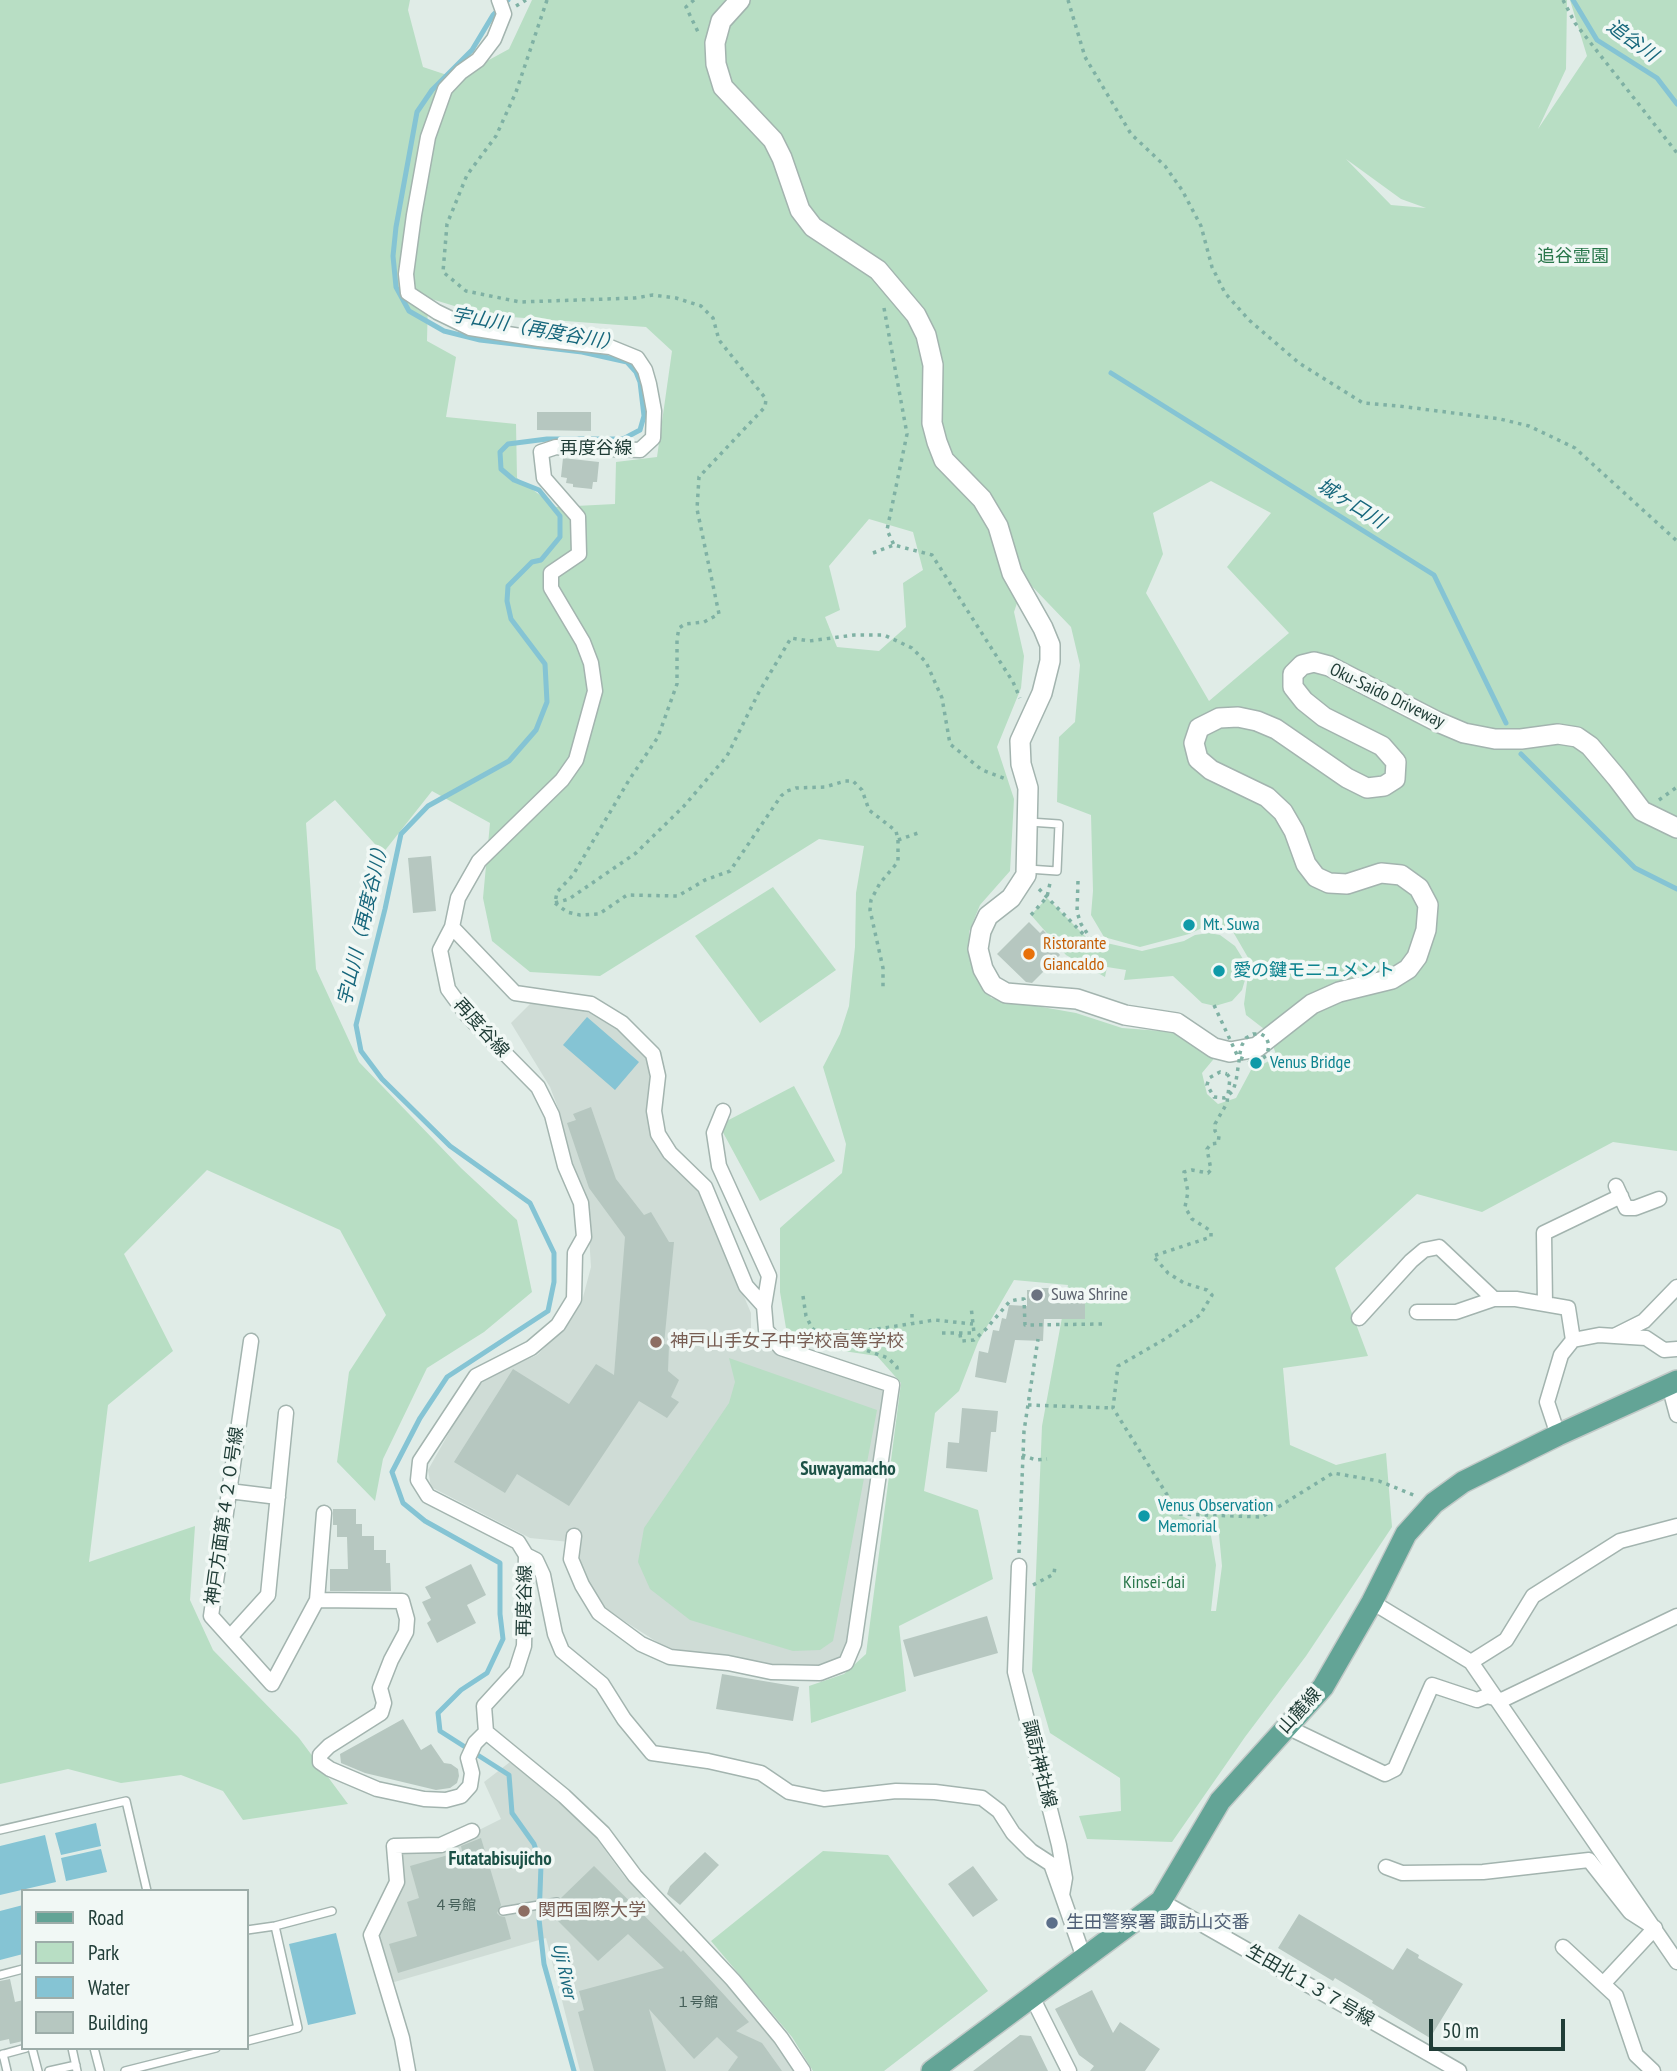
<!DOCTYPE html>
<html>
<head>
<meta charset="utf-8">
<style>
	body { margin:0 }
	#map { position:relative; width:1677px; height:2071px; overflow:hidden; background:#e0ece7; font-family:"PT Sans Narrow",sans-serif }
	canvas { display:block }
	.legend { position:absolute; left:21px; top:1889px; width:228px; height:161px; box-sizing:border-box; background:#f1f8f5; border:2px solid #9dada9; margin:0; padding:9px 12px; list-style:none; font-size:21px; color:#203d37 }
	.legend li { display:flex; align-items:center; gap:14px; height:35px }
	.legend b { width:35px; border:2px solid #9dada9 }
	.scale { position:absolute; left:1429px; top:2019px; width:136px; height:32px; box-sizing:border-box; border:4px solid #203d37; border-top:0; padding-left:9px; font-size:21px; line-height:24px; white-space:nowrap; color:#203d37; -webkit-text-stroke:5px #f1f8f5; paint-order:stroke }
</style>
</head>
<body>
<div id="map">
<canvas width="1677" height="2071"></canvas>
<ul class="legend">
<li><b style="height:9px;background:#63a496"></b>Road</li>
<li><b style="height:19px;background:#b8dec4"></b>Park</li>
<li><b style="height:19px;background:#85c4d4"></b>Water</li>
<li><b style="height:19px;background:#b6c7c0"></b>Building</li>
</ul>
<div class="scale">50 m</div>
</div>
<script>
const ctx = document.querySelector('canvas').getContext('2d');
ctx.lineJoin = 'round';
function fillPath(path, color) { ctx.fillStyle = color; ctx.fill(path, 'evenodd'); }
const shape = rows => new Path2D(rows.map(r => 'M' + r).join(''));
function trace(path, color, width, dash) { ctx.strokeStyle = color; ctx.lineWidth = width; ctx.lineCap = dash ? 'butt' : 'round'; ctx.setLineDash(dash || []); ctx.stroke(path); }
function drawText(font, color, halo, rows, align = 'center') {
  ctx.font = font + ' "PT Sans Narrow","Noto Sans JP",sans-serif'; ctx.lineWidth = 7; ctx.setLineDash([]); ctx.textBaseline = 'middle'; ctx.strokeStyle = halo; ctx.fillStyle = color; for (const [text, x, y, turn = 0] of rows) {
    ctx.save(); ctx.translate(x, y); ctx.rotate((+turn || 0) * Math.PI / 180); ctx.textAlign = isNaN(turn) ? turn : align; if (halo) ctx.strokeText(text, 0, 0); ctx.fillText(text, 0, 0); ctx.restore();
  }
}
const built = shape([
	[531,1003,560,1005,588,1012,619,1031,648,1059,650,1079,646,1112,654,1144,699,1191,751,1313,751,1334,772,1351,875,1384,883,1392,848,1646,838,1659,818,1667,771,1666,729,1657,668,1649,607,1610,589,1583,578,1560,580,1543,530,1538,431,1487,428,1470,472,1392,488,1377,537,1355,564,1329,582,1301,591,1267,587,1204,572,1166,560,1113,550,1087,511,1023],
	[510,1762,588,1827,624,1876,751,2008,796,2071,580,2071,546,1938,391,1983,381,1950,379,1935,403,1887,403,1850,441,1849,501,1819,484,1782]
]);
const green = shape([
	[0,0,410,0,408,10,423,67,456,78,509,49,532,0,1567,0,1566,69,1538,129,1587,56,1570,0,1677,0,1677,1151,1613,1142,1482,1212,1417,1194,1335,1268,1368,1356,1283,1368,1290,1445,1336,1465,1386,1453,1392,1527,1306,1656,1245,1737,1172,1842,1087,1839,1079,1816,1121,1811,1120,1778,1050,1733,1032,1671,1042,1426,1068,1285,1014,1280,978,1342,959,1391,935,1413,924,1491,978,1510,993,1579,899,1626,906,1691,811,1723,809,1686,844,1674,866,1654,901,1383,877,1356,830,1349,786,1328,780,1292,780,1228,842,1173,846,1144,823,1067,840,1034,849,1006,855,947,856,893,864,846,819,839,600,976,530,972,492,941,483,898,490,823,432,791,383,853,335,800,306,823,316,969,359,1062,461,1168,517,1220,532,1292,484,1332,427,1368,383,1459,375,1501,337,1462,349,1372,386,1315,340,1230,207,1170,124,1254,173,1351,108,1405,89,1562,195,1526,190,1600,213,1650,299,1738,348,1804,243,1820,223,1791,181,1775,121,1783,68,1769,0,1784],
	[1346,159,1401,199,1426,208,1391,205],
	[428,298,484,315,646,327,672,351,657,457,616,462,615,504,556,507,517,478,516,424,446,417,456,357,427,341],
	[1211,481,1271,513,1227,567,1289,633,1209,701,1146,593,1163,554,1153,513],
	[869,519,913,532,923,570,903,583,906,627,879,651,837,647,825,617,840,610,829,566],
	[1025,579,1071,627,1080,665,1075,722,1059,737,1057,802,1091,815,1093,891,1091,915,1104,937,1140,947,1189,934,1213,923,1232,930,1250,961,1244,1004,1246,1015,1268,1032,1277,1057,1251,1070,1236,1098,1218,1104,1207,1094,1202,1073,1217,1055,1174,1032,1122,1028,1076,1013,991,998,975,969,969,932,980,905,1010,871,1014,799,997,747,1021,688,1024,656,1014,612],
	[1188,1503,1219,1534,1222,1566,1216,1611,1211,1611,1216,1565,1210,1530,1168,1509],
	[773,887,836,970,760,1023,695,936],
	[1047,898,1096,947,1102,942,1142,951,1184,941,1195,935,1209,933,1220,935,1235,946,1243,959,1245,980,1242,990,1232,1001,1215,1006,1202,1003,1173,976,1124,980,1126,970,1107,967,1105,977,1066,955,1031,915],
	[794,1086,835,1161,760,1201,719,1125],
	[729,1358,877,1410,833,1641,820,1650,793,1651,690,1620,650,1589,638,1562,644,1528,729,1403,735,1382],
	[823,1851,888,1855,988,1991,884,2071,813,2071,792,2037,711,1941]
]);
const water = shape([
	[587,1017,639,1062,615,1090,563,1045],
	[96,1823,101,1846,61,1855,55,1833],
	[45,1835,56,1882,0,1895,0,1846],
	[101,1849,107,1872,66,1881,61,1858],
	[23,1905,23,1954,0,1960,0,1911],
	[336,1933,356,2014,308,2025,289,1944]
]);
const stream = shape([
	[508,0,493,15,472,50,432,90,417,112,396,227,393,256,396,287,409,311,444,331,480,340,582,352,627,362,636,372,640,382,644,416,640,430,623,439,547,439,508,444,500,452,501,469,514,480,539,490,560,516,560,537,541,560,532,562,508,586,507,601,511,619,545,664,547,702,536,730,509,761,428,806,401,834,385,909,356,1025,361,1051,382,1079,450,1146,530,1203,554,1253,554,1282,548,1311,447,1377,420,1418,392,1472,403,1503,425,1521,500,1563,500,1614,503,1639,487,1673,461,1690,438,1713,440,1731,509,1775,512,1813,534,1844,541,1865,539,1919,544,1964,574,2071],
	[1573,0,1597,40,1657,78,1677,104],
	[1111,373,1434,575,1506,723],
	[1521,754,1635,868,1677,889]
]);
const building = shape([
	[537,412,591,412,591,431,537,430],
	[563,458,599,462,597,482,593,482,592,489,573,487,573,484,566,483,567,478,561,477],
	[431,856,436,911,413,913,408,858],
	[1029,922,1040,933,1043,930,1055,942,1051,945,1060,955,1032,983,1026,982,997,954],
	[591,1107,616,1179,644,1215,651,1212,669,1242,674,1242,664,1344,669,1345,668,1371,679,1380,671,1397,679,1402,667,1418,639,1401,569,1506,517,1474,505,1493,454,1462,513,1369,569,1404,596,1364,614,1375,625,1237,589,1188,567,1123,576,1120,573,1114],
	[1034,1288,1049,1288,1049,1290,1056,1290,1056,1303,1085,1303,1085,1319,1044,1319,1043,1341,1015,1340,1006,1383,975,1377,979,1351,988,1353,993,1330,999,1331,1002,1318,1006,1319,1009,1305,1027,1306,1027,1290,1034,1290],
	[962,1408,998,1411,996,1432,991,1432,987,1472,946,1468,948,1442,959,1443],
	[333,1509,356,1509,356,1524,362,1524,362,1536,374,1536,374,1550,386,1550,386,1563,390,1563,391,1591,330,1591,330,1569,348,1569,347,1537,337,1537,337,1525,333,1525],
	[471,1564,486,1595,467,1605,476,1623,437,1643,427,1623,431,1620,422,1602,431,1598,425,1587],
	[987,1616,998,1653,914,1677,903,1640],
	[722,1674,799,1687,793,1721,716,1709],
	[403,1719,421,1750,431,1744,444,1763,451,1764,458,1769,459,1776,457,1783,450,1788,436,1790,365,1773,341,1763,340,1754],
	[481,1838,501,1905,497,1913,500,1916,505,1917,511,1939,398,1973,389,1944,417,1936,407,1902,419,1898,410,1866,462,1851,461,1846],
	[705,1852,719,1865,680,1905,667,1894,670,1886],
	[594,1866,681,1952,683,1950,749,2022,736,2031,762,2043,782,2071,728,2071,738,2057,717,2037,694,2059,649,2009,666,2071,594,2071,578,2012,584,2010,579,1991,664,1968,628,1934,598,1961,557,1920,557,1908,563,1903,561,1898],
	[973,1866,998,1900,973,1917,948,1884],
	[1299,1914,1393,1970,1407,1948,1419,1955,1418,1958,1463,1984,1430,2038,1372,2003,1373,2001,1335,1978,1333,1981,1278,1948],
	[10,1979,15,2002,23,2000,23,2041,10,2044,9,2039,0,2041,0,1981],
	[1092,1990,1113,2033,1120,2022,1160,2049,1145,2071,1090,2071,1094,2066,1079,2055,1055,2009],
	[1020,2035,1031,2036,1048,2071,973,2071]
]);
const path = shape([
	[547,0,516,92,496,136,467,175,447,224,443,272,466,291,520,302,635,298,653,295,676,298,701,306,713,318,719,340,766,399,765,407,699,477,697,509,719,614,704,622,685,624,679,628,677,639,677,684,658,737,629,780,573,875,557,892,555,903],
	[694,0,686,7,699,34],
	[1068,0,1085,57,1131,134,1165,166,1182,190,1201,226,1212,267,1225,293,1249,320,1299,363,1363,403,1399,406,1500,419,1529,426,1575,448,1677,541],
	[1563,0,1575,23,1677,153],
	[516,6,526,0],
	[884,308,907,434,887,530,894,545],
	[873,553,894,545,932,555,1013,682,1020,698],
	[1659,800,1677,787],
	[898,840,918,833],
	[1078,881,1077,912,1081,924,1091,939],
	[1039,889,1096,947],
	[555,903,569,899,636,853,684,806,727,756,759,692,791,638,809,641,854,635,884,635,912,648,926,662,942,698,950,744,982,770,1006,779],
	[555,903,567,912,580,915,599,914,627,895,678,896,705,880,730,871,781,796,787,791,796,788,825,787,845,781,853,781,862,790,869,810,896,831,898,840,898,862,880,883,871,900,870,910,883,968,883,990],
	[1031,915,1047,897,1050,883],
	[1227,1074,1230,1078,1227,1103,1215,1124,1215,1131,1219,1136,1218,1143,1211,1144,1207,1149,1211,1170,1208,1173,1192,1170,1184,1172,1188,1192,1185,1207,1192,1219,1211,1231,1211,1237,1153,1256,1168,1273,1184,1283,1207,1290,1212,1295,1200,1315,1165,1339,1118,1366,1113,1408,1179,1514,1262,1517,1333,1473,1379,1481,1416,1496],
	[803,1296,806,1316,812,1328,818,1333,888,1358,897,1367,897,1372],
	[912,1314,912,1323],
	[818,1333,871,1330,935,1320,973,1324],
	[942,1333,974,1333,971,1306],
	[960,1334,961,1341,974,1340,986,1329,1010,1301,1020,1299,1024,1299,1025,1325,1102,1324],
	[1028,1405,1113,1408],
	[1022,1455,1036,1460,1047,1459],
	[1019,1553,1024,1431,1038,1339],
	[1033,1585,1054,1574,1055,1566]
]);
const service = shape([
	[1028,869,1057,871,1059,824,1029,822],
	[0,1830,126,1801,147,1891],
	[503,1911,557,1902],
	[247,1930,275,1926,332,1911],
	[0,1975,23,1969],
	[247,2041,298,2028,275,1926],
	[32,2048,38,2071],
	[72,2048,77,2071],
	[94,2048,100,2071],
	[3,2054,7,2071],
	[0,2055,26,2048],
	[49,2071,76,2065],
	[125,2071,216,2048]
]);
const minor = shape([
	[499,0,504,14,494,39,478,60,461,72,445,89,428,137,414,215,406,274,408,293,437,312,470,328,539,339,610,347,637,358,645,370,649,384,654,411,653,438,640,450,556,447,541,452,544,478,578,517,579,554,551,573,551,588,583,642,591,663,595,691,576,760,562,780,479,861,458,898,452,927,440,950,448,989,467,1015,538,1087,552,1115,565,1166,581,1203,584,1237,575,1253,574,1299,558,1325,531,1348,476,1376,420,1461,418,1480,428,1496,518,1542,526,1555,524,1646,516,1671,484,1706,486,1732,564,1796,603,1833,635,1876,733,1980,781,2038,803,2071],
	[452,927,515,993,591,1004,622,1023,653,1054,658,1076,654,1111,658,1134,670,1153,705,1187,746,1286,764,1306,766,1330,781,1348,892,1385,854,1644,846,1663,820,1673,771,1672,728,1663,670,1657,641,1644,599,1613,582,1585,571,1559,574,1536],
	[723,1111,714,1133,719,1166,769,1276,764,1306],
	[1616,1186,1626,1208,1635,1208,1659,1199],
	[1545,1304,1544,1233,1621,1196],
	[1417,1312,1456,1312,1494,1299],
	[1359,1318,1411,1261,1424,1250,1439,1247,1494,1299,1516,1299,1568,1308,1573,1340,1561,1355,1547,1402,1558,1435],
	[1614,1336,1644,1321,1677,1287],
	[1573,1340,1599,1335,1646,1338,1664,1350,1677,1349],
	[251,1341,211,1616,272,1684,317,1600,402,1601,407,1619,406,1632,391,1660,380,1688,384,1703,381,1713,329,1746,320,1755,320,1762,330,1769,377,1789,424,1799,446,1800,461,1796,470,1786,472,1773,468,1758,475,1743,486,1732],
	[1669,1385,1677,1415],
	[229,1491,278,1497],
	[526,1555,536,1560,543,1575,555,1634,562,1651,602,1684,624,1719,652,1753,708,1761,761,1773,789,1792,824,1799,896,1791,935,1792,982,1798,999,1811,1013,1833,1031,1851,1051,1864,1062,1895],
	[1019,1566,1015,1672,1059,1845,1065,1878,1062,1895,1084,1958],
	[317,1600,324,1513],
	[1372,1602,1471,1662,1677,1962],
	[230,1637,268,1595,286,1413],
	[1471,1662,1506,1640,1533,1596,1620,1541,1677,1526],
	[1287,1727,1385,1774,1395,1769,1432,1685,1477,1700,1487,1696,1502,1700,1677,1616],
	[1386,1867,1402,1873,1483,1872,1589,1860,1630,1912,1655,1928,1603,1984],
	[1161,1901,1459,2071],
	[1563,1947,1616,1996,1636,2055,1653,2071],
	[1032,1997,1069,2071],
	[408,2071,402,2038,371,1935,397,1882,394,1846,441,1845,472,1831]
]);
const tertiary = shape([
	[740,0,721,21,715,43,716,64,723,87,773,140,782,158,800,210,813,227,878,270,916,315,926,335,933,365,932,423,937,442,944,460,982,499,998,526,1012,573,1043,628,1050,645,1050,661,1042,693,1020,741,1021,764,1028,788,1026,875,1011,898,988,916,981,931,978,949,983,969,992,985,1006,993,1077,999,1125,1015,1177,1023,1214,1048,1230,1052,1257,1047,1312,1004,1339,992,1392,979,1408,969,1417,957,1426,930,1428,905,1419,888,1401,875,1381,873,1347,884,1329,883,1316,877,1306,864,1294,831,1283,812,1267,797,1211,770,1198,759,1194,743,1199,728,1219,718,1238,717,1257,721,1276,729,1347,778,1367,788,1384,786,1395,779,1396,762,1382,746,1324,717,1304,701,1293,687,1293,674,1302,665,1314,662,1329,666,1438,722,1464,733,1495,739,1521,739,1558,734,1577,737,1590,746,1617,778,1642,811,1677,828]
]);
const primary = shape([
	[932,2071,1161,1901,1220,1801,1323,1687,1372,1602,1406,1534,1434,1503,1463,1482,1558,1435,1677,1381]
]);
const pathBridge = shape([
	[1214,1005,1238,1057,1256,1063,1258,1062,1267,1055,1269,1045,1266,1037,1261,1034,1253,1034,1246,1038,1242,1045,1240,1053,1239,1061,1236,1081,1233,1091,1225,1098,1214,1097,1207,1085,1209,1078,1220,1072,1227,1074]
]);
const markers = [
	[1189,925,7,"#0f9aa8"],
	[1029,954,7,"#e8710a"],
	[1219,971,7,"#0f9aa8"],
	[1256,1063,7,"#0f9aa8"],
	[1037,1295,7,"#6b7280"],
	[656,1342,7,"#8d6e63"],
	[1144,1516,7,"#0f9aa8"],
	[524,1911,7,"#8d6e63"],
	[1052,1923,7,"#5c6f8a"]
];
const numberNames = [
	["４号館",455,1906],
	["１号館",697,2003]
];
const parkNames = [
	["追谷霊園",1573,257],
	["Kinsei-dai",1154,1583]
];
const streetNames = [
	["再度谷線",596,449],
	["Oku-Saido Driveway",1387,696,26],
	["再度谷線",481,1028,48],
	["神戸方面第４２０号線",225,1516,-82],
	["再度谷線",525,1601,-89],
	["山麓線",1300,1711,-48],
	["諏訪神社線",1039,1764,76],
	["生田北１３７号線",1310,1986,30]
];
const cultureNames = [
	["Mt. Suwa",1203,925],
	["愛の鍵モニュメント",1233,971],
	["Venus Bridge",1270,1063],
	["Venus Observation",1158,1506],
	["Memorial",1158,1527]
];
const foodNames = [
	["Ristorante",1043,944],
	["Giancaldo",1043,965]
];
const worshipNames = [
	["Suwa Shrine",1051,1295]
];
const educationNames = [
	["神戸山手女子中学校高等学校",670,1342],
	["関西国際大学",538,1911]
];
const serviceNames = [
	["生田警察署 諏訪山交番",1066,1923]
];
const waterNames = [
	["追谷川",1632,41,36],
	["宇山川（再度谷川）",536,330,10],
	["城ヶ口川",1351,504,32],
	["宇山川（再度谷川）",364,922,-77],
	["Uji River",564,1971,78]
];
const neighbourhoodNames = [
	["Suwayamacho",848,1470],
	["Futatabisujicho",500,1860]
];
fillPath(built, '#cfdcd6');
fillPath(green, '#b8dec4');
fillPath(water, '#85c4d4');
trace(stream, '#85c4d4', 5);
fillPath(building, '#b6c7c0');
trace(service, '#a3b4af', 10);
trace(minor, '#a3b4af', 17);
trace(tertiary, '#a3b4af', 22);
trace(primary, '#c1c9c7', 24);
trace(path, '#7fb1a4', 3.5, [3.5, 5]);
trace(service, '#fff', 7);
trace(minor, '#fff', 14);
trace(tertiary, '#fff', 19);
trace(primary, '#63a496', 21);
trace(pathBridge, '#7fb1a4', 3.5, [3.5, 5]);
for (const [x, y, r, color] of markers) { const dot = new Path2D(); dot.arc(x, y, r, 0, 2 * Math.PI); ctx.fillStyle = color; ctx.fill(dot); trace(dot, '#f1f8f5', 2.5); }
drawText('14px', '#466059', null, numberNames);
drawText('18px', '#28764a', '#f1f8f5', parkNames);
drawText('18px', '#203d37', '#f1f8f5', streetNames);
drawText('18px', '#0d838f', '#f1f8f5', cultureNames, 'left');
drawText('18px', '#c56008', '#f1f8f5', foodNames, 'left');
drawText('18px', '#5b616d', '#f1f8f5', worshipNames, 'left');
drawText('18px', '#785e54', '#f1f8f5', educationNames, 'left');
drawText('18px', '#4e5e75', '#f1f8f5', serviceNames, 'left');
drawText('italic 19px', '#17677c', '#f1f8f5', waterNames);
drawText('bold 19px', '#1b5146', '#f1f8f5', neighbourhoodNames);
</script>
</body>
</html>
